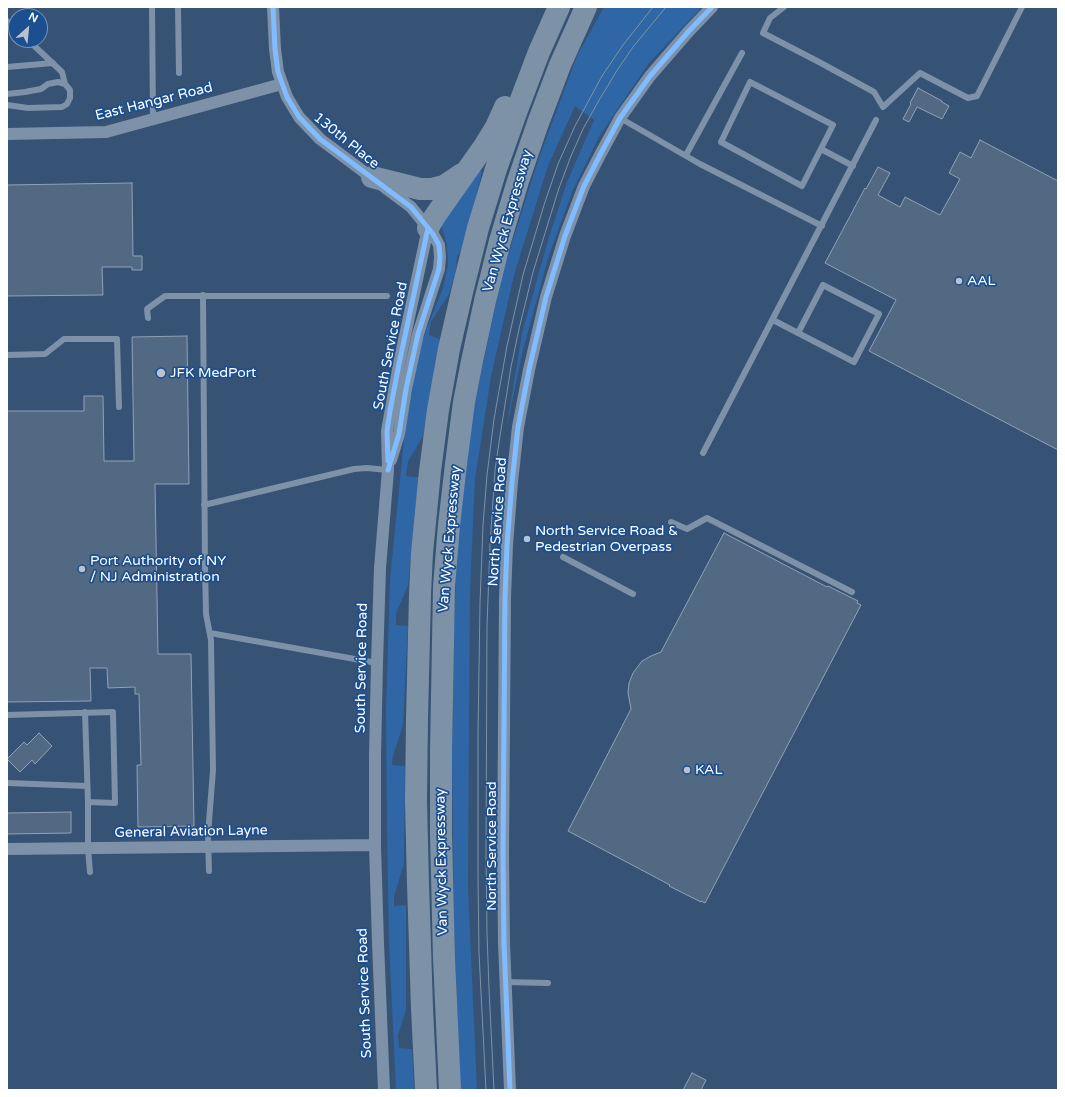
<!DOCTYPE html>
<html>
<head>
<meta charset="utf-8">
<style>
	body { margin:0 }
	#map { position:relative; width:1065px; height:1097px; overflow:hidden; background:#365274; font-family:"Varela Round",sans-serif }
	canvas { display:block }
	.frame { position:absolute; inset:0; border:8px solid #fff; pointer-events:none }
	.north { position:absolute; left:8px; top:8px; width:40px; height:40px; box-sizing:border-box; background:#1b4f8f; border:1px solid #7695bc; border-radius:50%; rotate:27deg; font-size:11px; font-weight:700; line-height:16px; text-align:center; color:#fff }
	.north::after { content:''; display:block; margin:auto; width:14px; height:18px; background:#b9c2ce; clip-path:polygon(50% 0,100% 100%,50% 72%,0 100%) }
</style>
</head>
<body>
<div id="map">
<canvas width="1065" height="1097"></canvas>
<div class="frame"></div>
<div class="north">N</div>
</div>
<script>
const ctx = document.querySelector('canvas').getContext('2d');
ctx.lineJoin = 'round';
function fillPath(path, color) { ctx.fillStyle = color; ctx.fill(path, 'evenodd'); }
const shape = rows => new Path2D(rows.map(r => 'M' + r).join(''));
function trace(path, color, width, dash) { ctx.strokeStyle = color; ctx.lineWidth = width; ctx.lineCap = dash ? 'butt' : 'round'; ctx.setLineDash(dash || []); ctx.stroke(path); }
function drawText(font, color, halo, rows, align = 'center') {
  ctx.font = font + ' "Varela Round",sans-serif'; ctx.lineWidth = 3.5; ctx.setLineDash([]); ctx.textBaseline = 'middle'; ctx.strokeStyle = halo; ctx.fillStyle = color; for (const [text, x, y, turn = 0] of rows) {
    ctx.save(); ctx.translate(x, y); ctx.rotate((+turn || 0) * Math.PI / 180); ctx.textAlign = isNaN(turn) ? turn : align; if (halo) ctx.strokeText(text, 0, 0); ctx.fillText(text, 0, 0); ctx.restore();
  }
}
const green = shape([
	[604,7,702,7,649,63,600,135,573,190,549,255,523,350,506,431,522,333,548,240,567,182,594,120,575,106,548,166,514,275,491,377,475,479,470,591,468,887,477,1090,460,1090,454,923,452,759,454,626,458,528,475,400,504,267,539,158,577,56],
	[477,170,482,172,464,247,457,256,456,271,449,294,431,322,429,335,440,339,423,436,408,462,406,476,419,477,408,585,396,614,396,625,408,626,403,725,393,756,392,765,405,766,404,864,394,896,394,906,406,905,406,1010,398,1035,399,1048,412,1049,414,1090,396,1090,389,943,387,831,386,709,390,579,405,430,417,361,425,333,443,288,448,265,447,245,440,221]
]);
const building = shape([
	[918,88,942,101,942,102,949,106,942,119,917,107,909,122,903,119,911,104,910,103,918,88],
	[980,140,1058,181,1058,450,869,351,896,300,825,263,865,188,866,189,878,167,890,173,878,195,900,207,905,197,940,215,960,179,949,173,960,152,971,158,980,140],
	[132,183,133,256,142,256,142,270,132,270,132,267,102,267,103,295,7,296,7,185,132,183],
	[187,336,189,484,155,484,158,654,191,654,194,826,138,827,137,765,141,765,139,694,135,694,135,687,108,688,107,668,90,668,91,701,7,702,7,411,84,411,84,396,103,396,104,461,134,461,132,337,187,336],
	[724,533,827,587,828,586,858,601,857,603,861,605,705,903,701,901,701,902,669,886,670,885,568,831,631,709,628,693,629,683,633,673,642,661,651,656,661,652,724,533],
	[39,733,52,746,35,764,32,760,20,772,7,759,24,742,27,745,39,733],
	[71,812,71,833,7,834,7,813,71,812],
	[692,1073,706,1080,701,1090,683,1090,692,1073]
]);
const lane = shape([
	[152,7,153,119],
	[178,7,179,73],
	[784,7,770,18,763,33,819,62,874,92,883,107,920,73,968,98,977,96,1022,7],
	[7,21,16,29],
	[28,40,62,72,65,84],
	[7,67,53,63],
	[750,82,833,125,802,186,721,142,750,82],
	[7,94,25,92,41,89,48,84,58,82,65,84,70,90,70,98,67,104,62,107,28,108,7,105],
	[620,118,700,164,822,226],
	[821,149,853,166],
	[686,155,742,53],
	[203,295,205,568,206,614,211,640,213,770,208,835,209,871],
	[148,318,147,309,165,296,387,296],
	[773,320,854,362,879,314,823,285,798,333],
	[7,355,45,354,64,339,117,339,119,407],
	[703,453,876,120],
	[204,505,354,469,367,468,388,470],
	[671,522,687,529,707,518,852,592],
	[563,557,633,594],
	[210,633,377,663],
	[85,712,88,802,88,848,90,872],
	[7,715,113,712,115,803,88,802],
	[7,783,87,786],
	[505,982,548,983]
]);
const street = shape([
	[273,7,275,49,278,72,287,97,299,117,320,139,411,207,433,234,439,245,440,257,439,269,418,334,406,389,399,434,391,460],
	[7,134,106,132,282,84],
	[7,849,375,845],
	[384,1090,378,943,375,845,375,756,377,663,380,568,388,470,387,431,399,364,428,228],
	[510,1090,504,943,503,854,505,598,507,545,512,482,518,427,529,370,546,297,565,236,584,186,600,155,620,118,650,76,689,31,712,7]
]);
const highway = shape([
	[372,177,420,189,432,189,444,186,462,174],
	[428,228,435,216,485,145,496,127,505,107],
	[426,1090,422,1008,418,884,416,801,417,719,420,594,422,553,430,471,438,410,449,349,463,288,478,228,496,169,517,110,539,52,559,7],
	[450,1090,444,958,441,834,441,752,444,587,449,525,456,464,464,402,472,361,485,301,500,241,518,181,538,123,560,65,586,7]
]);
const tram = shape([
	[486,1090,479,953,478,877,478,734,480,603,483,525,487,475,494,419,507,346,523,275,544,205,558,164,575,126,602,76,623,45,653,7],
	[494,1090,489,989,487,933,486,855,487,626,490,545,495,470,500,436,511,367,519,329,533,272,559,188,571,156,583,129,598,102,616,72,633,47,666,7]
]);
const cycleway = shape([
	[273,7,275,49,278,72,287,97,299,117,320,139,411,207,433,234,439,245,440,257,439,269,418,334,406,389,399,434,388,470],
	[388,461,387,431,390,411,399,364,428,228],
	[510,1090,504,943,503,854,505,598,507,545,512,482,518,427,529,370,546,297,565,236,584,186,600,155,620,118,650,76,689,31,712,7]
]);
const markers = [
	[959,281,4,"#b9c2ce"],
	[161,373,5,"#b9c2ce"],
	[527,539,4,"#b9c2ce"],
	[82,569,4,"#b9c2ce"],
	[687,770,4,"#b9c2ce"]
];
const streetNames = [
	["East Hangar Road",154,102,-14],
	["130th Place",346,141,39],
	["Van Wyck Expressway",508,221,-74],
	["South Service Road",391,346,-79],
	["North Service Road",498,522,-86],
	["Van Wyck Expressway",450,539,-85],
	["South Service Road",362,668,-89],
	["General Aviation Layne",191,832,-1],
	["North Service Road",492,846,-90],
	["Van Wyck Expressway",442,862,-91],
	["South Service Road",365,993,-92]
];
const poiNames = [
	["AAL",967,281],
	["JFK MedPort",170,373],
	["North Service Road &",535,531],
	["Pedestrian Overpass",535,547],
	["Port Authority of NY",90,561],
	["/ NJ Administration",90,577],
	["KAL",695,770]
];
fillPath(green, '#2f66a5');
fillPath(building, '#526984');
trace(building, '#92a2b6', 1);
trace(lane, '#7d92a8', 6);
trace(street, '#7d92a8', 12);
trace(highway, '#7e92a7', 22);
trace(tram, '#7e92a7', 1);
trace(cycleway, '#80bcff', 5);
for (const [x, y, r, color] of markers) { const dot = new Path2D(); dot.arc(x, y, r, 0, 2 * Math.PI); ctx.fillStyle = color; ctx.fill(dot); trace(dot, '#1b4f8f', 1.5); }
drawText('14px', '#fff', '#1b4f8f', streetNames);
drawText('14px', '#fff', '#1b4f8f', poiNames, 'left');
</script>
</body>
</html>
